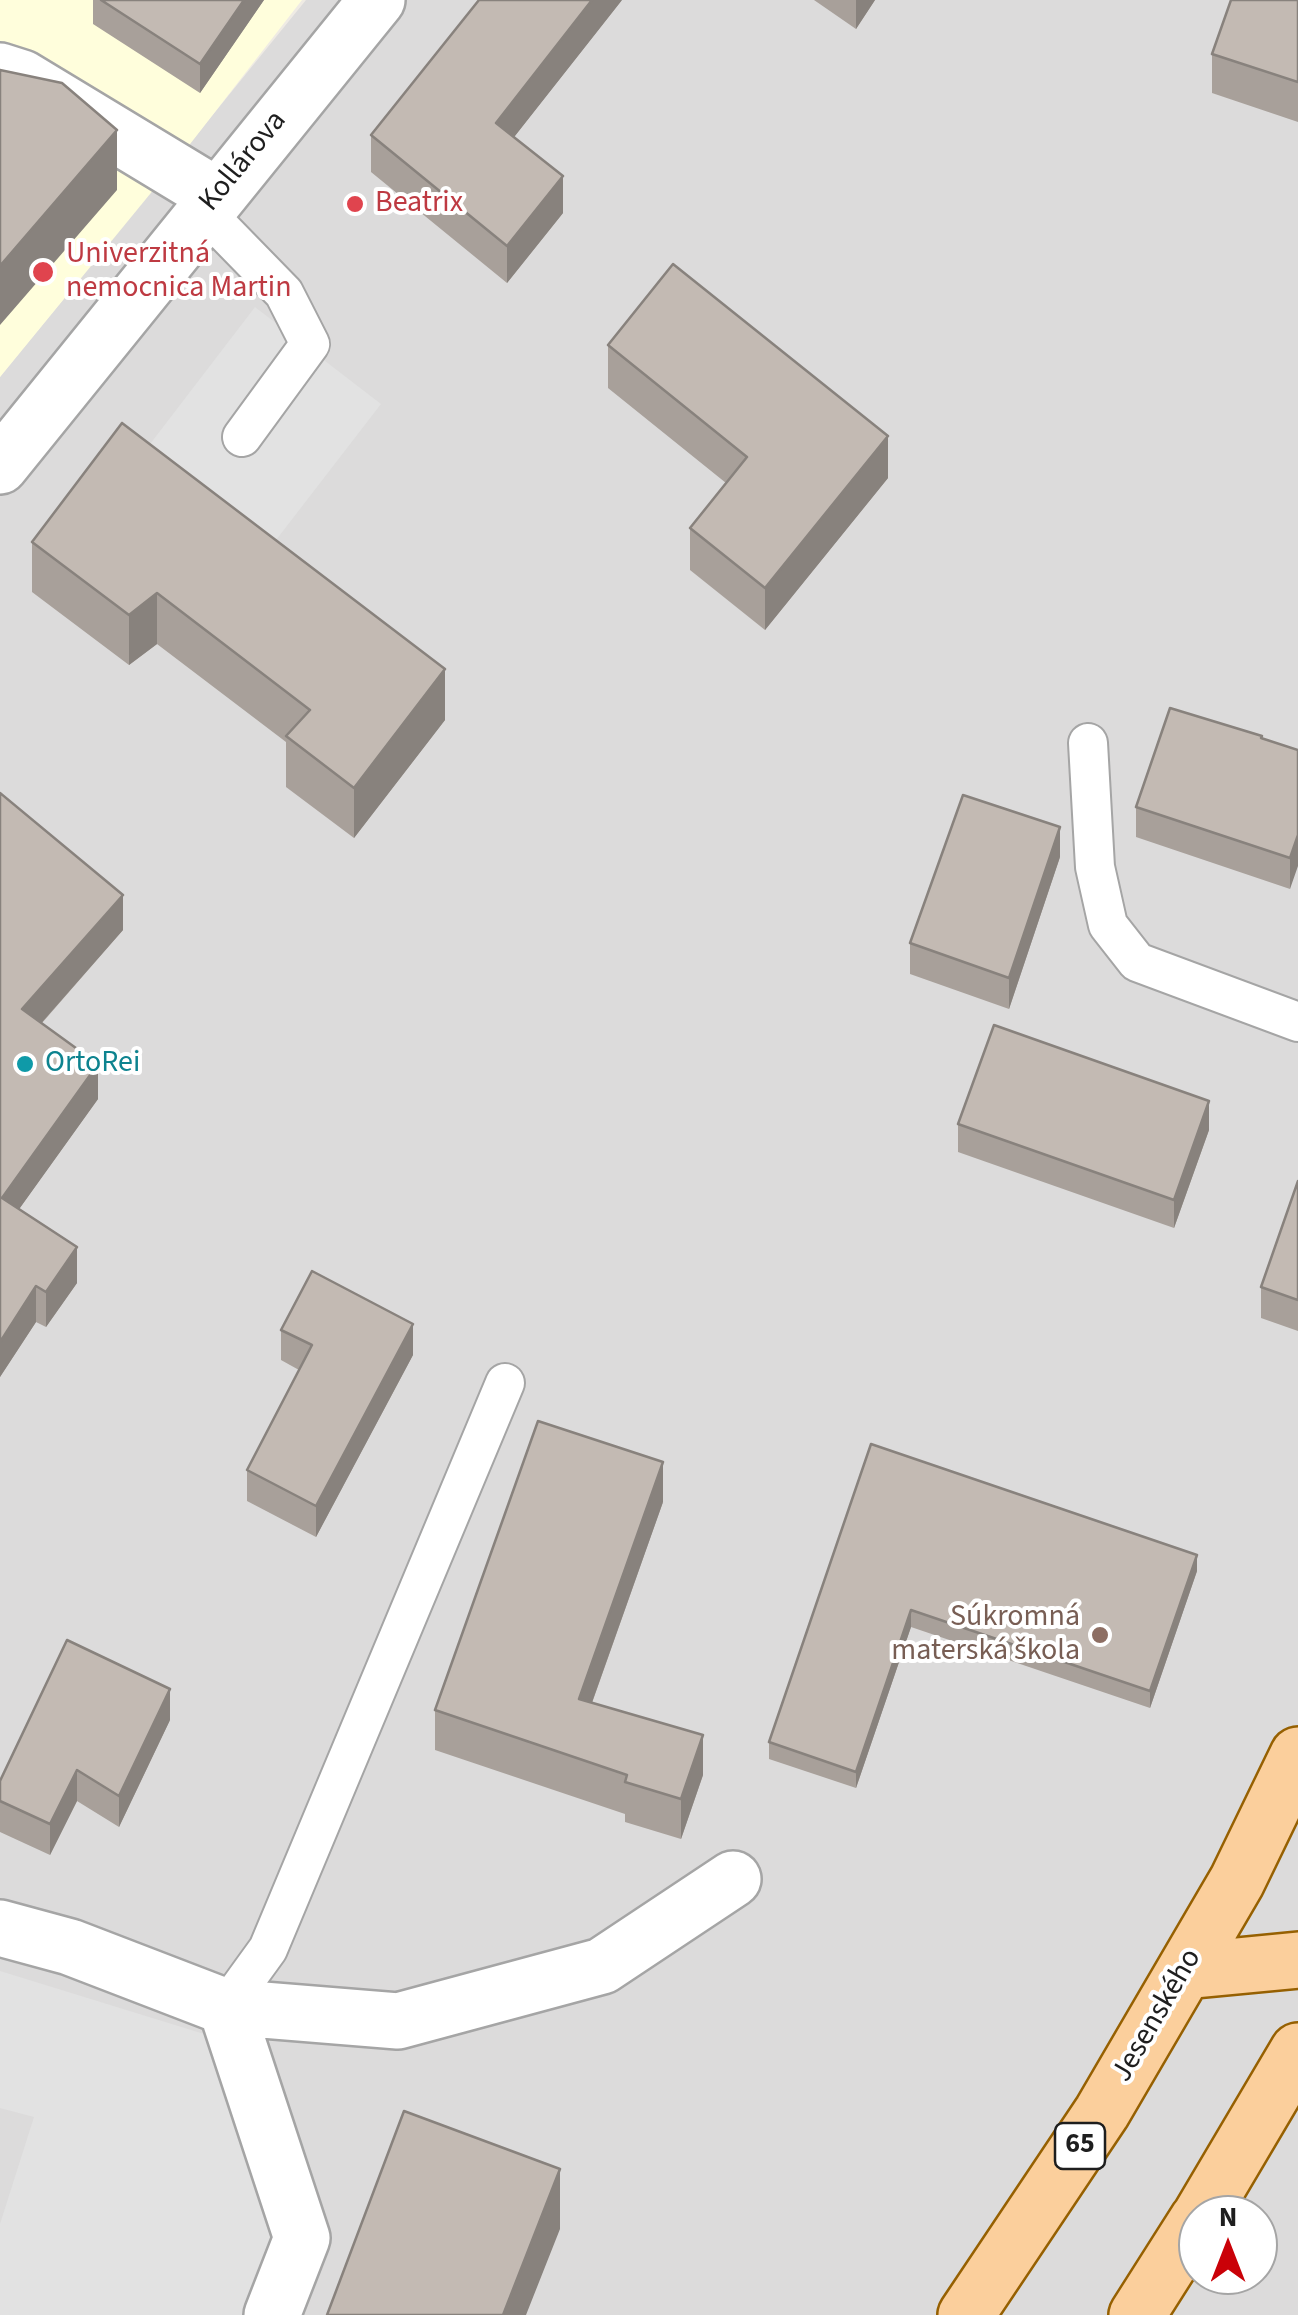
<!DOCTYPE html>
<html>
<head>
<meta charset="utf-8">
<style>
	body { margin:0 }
	#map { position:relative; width:1298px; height:2315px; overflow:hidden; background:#efebe4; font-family:"Source Sans 3",sans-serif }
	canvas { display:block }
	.north { position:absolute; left:1178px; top:2195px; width:100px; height:100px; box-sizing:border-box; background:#fff; border:2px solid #a5a5a5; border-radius:50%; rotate:0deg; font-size:28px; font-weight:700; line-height:40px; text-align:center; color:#1e1e1e }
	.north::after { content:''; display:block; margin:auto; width:35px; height:45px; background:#ca0108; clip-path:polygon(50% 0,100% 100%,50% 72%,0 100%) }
</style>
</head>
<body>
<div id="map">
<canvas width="1298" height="2315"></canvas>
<div class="north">N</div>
</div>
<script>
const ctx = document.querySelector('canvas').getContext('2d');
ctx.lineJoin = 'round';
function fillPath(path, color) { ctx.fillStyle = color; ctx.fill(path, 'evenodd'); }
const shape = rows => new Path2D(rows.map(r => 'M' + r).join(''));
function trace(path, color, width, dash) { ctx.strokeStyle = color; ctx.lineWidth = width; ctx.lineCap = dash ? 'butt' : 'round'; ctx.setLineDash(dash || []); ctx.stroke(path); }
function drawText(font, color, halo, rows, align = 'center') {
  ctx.font = font + ' "Source Sans 3",sans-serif'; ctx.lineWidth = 8; ctx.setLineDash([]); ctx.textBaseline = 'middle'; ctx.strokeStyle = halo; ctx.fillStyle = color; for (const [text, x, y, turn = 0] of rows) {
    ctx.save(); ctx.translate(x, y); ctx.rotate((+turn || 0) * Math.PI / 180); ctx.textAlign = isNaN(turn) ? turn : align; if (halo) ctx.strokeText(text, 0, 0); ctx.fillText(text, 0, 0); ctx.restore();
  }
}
const residential = shape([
	[306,0,1298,0,1298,2315,0,2315,0,377],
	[1198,2215,1258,2215,1258,2275,1198,2275]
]);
const education = shape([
	[0,0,302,0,173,166,0,377]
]);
const parking = shape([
	[255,307,381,404,273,544,147,448],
	[0,1971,230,2042,296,2247,267,2315,0,2315,0,2224,34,2117,0,2108]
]);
const service = shape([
	[204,211,284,293,310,344,242,437],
	[1088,743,1095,867,1108,925,1137,962,1298,1022],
	[226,2007,268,1949,505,1383]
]);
const minor = shape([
	[0,71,22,78,217,196],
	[0,466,377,0],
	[0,1928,70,1947,226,2007,302,2238,272,2315],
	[226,2007,398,2021,602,1966,733,1879]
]);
const primary = shape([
	[1185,1971,1298,1960],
	[1201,2215,1298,2051],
	[966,2315,1102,2112,1237,1881,1298,1755],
	[1137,2315,1198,2219]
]);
const wall = shape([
	[93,0,264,0,200,93,93,24],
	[622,0,514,137,563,213,507,283,371,172,371,135],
	[814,0,875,0,856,29],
	[1298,0,1298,122,1212,93,1212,54],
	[608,345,888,478,765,630,690,570,690,528,726,483,608,388],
	[122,423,445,720,354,838,286,787,286,742,157,644,129,665,32,592,32,542],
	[1262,738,1298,750,1290,889,1136,837,1136,807],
	[0,793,123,930,42,1023,98,1099,19,1209,77,1283,46,1327,36,1322,0,1377],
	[1060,857,1009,1009,910,974,910,943],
	[958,1124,1209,1130,1174,1228,958,1152],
	[1298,1181,1298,1331,1261,1318,1261,1287],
	[281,1330,413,1355,316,1537,247,1501,247,1470,299,1370,281,1360],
	[871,1444,1197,1571,1150,1708,911,1627,856,1788,769,1759,769,1742],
	[663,1502,592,1703,703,1775,681,1839,625,1822,625,1814,435,1750,435,1710],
	[170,1720,119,1827,77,1801,50,1855,0,1832,0,1781]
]);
const shadedWall = shape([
	[244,0,264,0,200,93,200,64],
	[592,0,622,0,496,160,496,123],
	[856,0,875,0,856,29],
	[117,130,117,190,0,325,0,266],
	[563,176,563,213,507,283,507,246],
	[888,436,888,478,765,630,765,588],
	[157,593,157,644,129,665,129,615],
	[445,669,445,720,354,838,354,788],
	[1060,827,1060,857,1009,1009,1009,978],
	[1298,835,1298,866,1290,889,1290,858],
	[123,895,123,930,22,1045,22,1009],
	[98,1064,98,1099,2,1233,2,1198],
	[1209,1101,1209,1130,1174,1228,1174,1200],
	[77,1247,77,1283,46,1327,46,1292],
	[36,1286,36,1322,0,1377,0,1342],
	[413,1324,413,1355,316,1537,316,1506],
	[663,1462,663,1502,579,1739,579,1699],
	[1197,1555,1197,1571,1150,1708,1150,1691],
	[911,1610,911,1627,856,1788,856,1772],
	[170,1689,170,1720,119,1827,119,1796],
	[703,1735,703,1775,681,1839,681,1799],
	[77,1770,77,1801,50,1855,50,1824],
	[560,2169,560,2229,526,2315,503,2315]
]);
const building = shape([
	[101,0,244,0,200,64,101,0],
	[479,0,592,0,496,123,563,176,507,246,371,135,479,0],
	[1231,0,1298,0,1298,82,1212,54,1231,0],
	[0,70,62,83,117,130,0,266,0,70],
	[673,264,888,436,765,588,690,528,747,457,608,345,673,264],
	[122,423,445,669,354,788,286,736,310,710,157,593,129,615,32,542,122,423],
	[1170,708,1262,736,1261,738,1298,750,1298,835,1290,858,1136,807,1170,708],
	[0,793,123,895,22,1009,98,1064,2,1198,77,1247,46,1292,36,1286,0,1342,0,793],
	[963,795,1060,827,1009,978,910,943,963,795],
	[994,1025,1209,1101,1174,1200,958,1124,994,1025],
	[1298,1181,1298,1300,1261,1287,1298,1181],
	[312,1271,413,1324,316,1506,247,1470,312,1345,281,1330,312,1271],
	[538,1421,663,1462,579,1699,703,1735,681,1799,625,1782,627,1775,435,1710,538,1421],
	[871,1444,1197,1555,1150,1691,911,1610,856,1772,769,1742,871,1444],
	[67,1640,170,1689,119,1796,77,1770,50,1824,0,1801,0,1781,67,1640],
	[404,2111,560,2169,503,2315,327,2315,404,2111]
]);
const markers = [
	[355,204,10,"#e0444e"],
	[43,272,12,"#e0444e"],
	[25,1064,10,"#0f9aa8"],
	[1100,1635,10,"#8d6e63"]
];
const shields = [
	[1080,2146,50]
];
const shieldNames = [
	["65",1080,2146]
];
const streetNames = [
	["Kollárova",244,162,-51],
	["Jesenského",1158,2016,-60]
];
const healthNames = [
	["Beatrix",375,204],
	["Univerzitná",66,255],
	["nemocnica Martin",66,289]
];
const cultureNames = [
	["OrtoRei",45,1064]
];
const educationNames = [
	["Súkromná",1080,1618],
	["materská škola",1080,1652]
];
fillPath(residential, '#dcdbdb');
fillPath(education, '#fffedc');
fillPath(parking, '#e2e2e2');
trace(service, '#a5a5a5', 42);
trace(minor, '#a5a5a5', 60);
trace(primary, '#966001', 60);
trace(service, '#fff', 38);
trace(minor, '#fff', 55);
trace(primary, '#fbcf9c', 55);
fillPath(wall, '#a8a09a');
fillPath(shadedWall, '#88827d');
fillPath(building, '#c3bab3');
trace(building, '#88827d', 2.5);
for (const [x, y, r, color] of markers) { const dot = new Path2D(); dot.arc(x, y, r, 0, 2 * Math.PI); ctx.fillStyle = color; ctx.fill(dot); trace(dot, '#fff', 4); }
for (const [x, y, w] of shields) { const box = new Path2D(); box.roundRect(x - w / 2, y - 23, w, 46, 8); ctx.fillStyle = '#fff'; ctx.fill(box); trace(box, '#1e1e1e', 2.5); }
drawText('bold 28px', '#1e1e1e', null, shieldNames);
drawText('30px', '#1e1e1e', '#fff', streetNames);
drawText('30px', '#be3a42', '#fff', healthNames, 'left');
drawText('30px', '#0d838f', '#fff', cultureNames, 'left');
drawText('30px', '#785e54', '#fff', educationNames, 'right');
</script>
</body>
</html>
